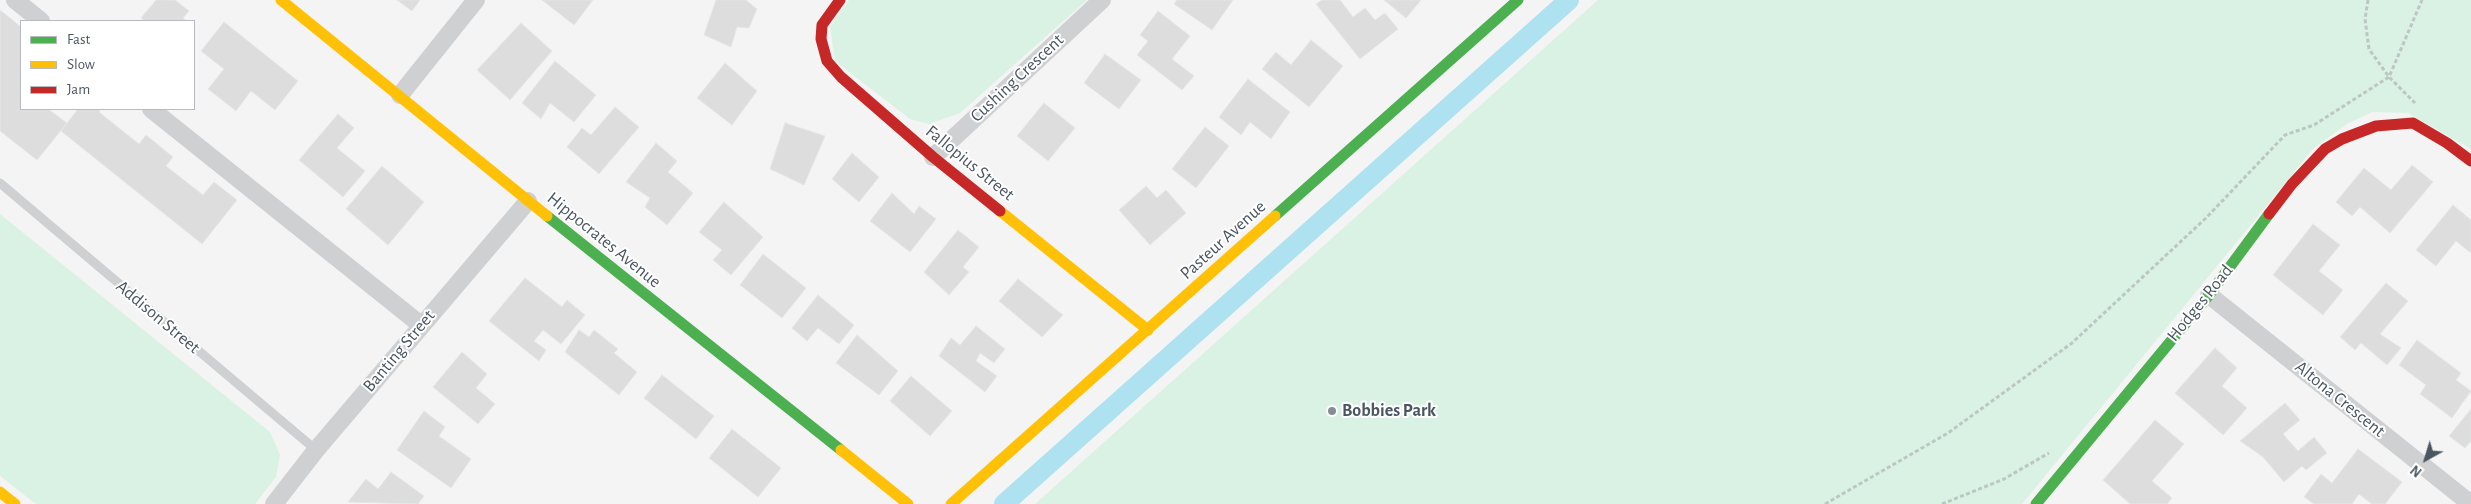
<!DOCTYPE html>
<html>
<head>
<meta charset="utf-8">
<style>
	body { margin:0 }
	#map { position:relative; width:2471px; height:504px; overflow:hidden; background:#f4f4f4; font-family:"Alegreya Sans",sans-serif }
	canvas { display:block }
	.legend { position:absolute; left:20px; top:20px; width:175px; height:90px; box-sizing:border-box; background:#fff; border:1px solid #b7bbc0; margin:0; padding:6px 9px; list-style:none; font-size:15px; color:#4a5661 }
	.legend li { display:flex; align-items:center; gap:10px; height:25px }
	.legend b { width:25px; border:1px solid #b7bbc0 }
	.north { position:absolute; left:2401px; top:434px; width:50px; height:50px; -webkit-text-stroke:4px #fff; paint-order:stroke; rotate:219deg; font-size:14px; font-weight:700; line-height:20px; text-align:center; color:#4a5661 }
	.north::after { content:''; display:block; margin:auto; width:18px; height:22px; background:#4a5661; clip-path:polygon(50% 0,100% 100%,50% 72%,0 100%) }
</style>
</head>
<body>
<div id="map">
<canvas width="2471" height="504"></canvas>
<ul class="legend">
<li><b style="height:6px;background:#4caf50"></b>Fast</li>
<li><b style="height:6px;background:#ffc107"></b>Slow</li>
<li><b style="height:6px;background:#c62828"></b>Jam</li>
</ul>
<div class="north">N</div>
</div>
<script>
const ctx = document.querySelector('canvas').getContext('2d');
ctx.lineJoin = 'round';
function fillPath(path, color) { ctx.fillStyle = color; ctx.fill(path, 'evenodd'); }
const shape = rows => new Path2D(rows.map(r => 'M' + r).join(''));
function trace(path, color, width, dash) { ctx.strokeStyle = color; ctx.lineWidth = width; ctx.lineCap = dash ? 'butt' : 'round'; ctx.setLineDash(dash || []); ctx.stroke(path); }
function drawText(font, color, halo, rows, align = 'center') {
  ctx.font = font + ' "Alegreya Sans",sans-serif'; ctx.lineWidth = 4; ctx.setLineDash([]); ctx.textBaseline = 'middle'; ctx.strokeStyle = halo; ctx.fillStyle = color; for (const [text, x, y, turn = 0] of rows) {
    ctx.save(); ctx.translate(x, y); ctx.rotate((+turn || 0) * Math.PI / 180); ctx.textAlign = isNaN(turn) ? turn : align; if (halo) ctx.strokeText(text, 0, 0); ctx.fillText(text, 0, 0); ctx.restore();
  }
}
const green = shape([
	[849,0,1087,0,960,113,929,124,910,119,835,61,830,27],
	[1598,0,2471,0,2471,149,2408,113,2372,112,2347,124,2313,149,2022,504,1035,504],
	[0,214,270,432,280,455,276,477,255,504,36,504,0,476]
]);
const canal = shape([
	[1004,504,1569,0]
]);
const building = shape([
	[156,0,175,0,189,11,183,18,187,21,145,21,141,18,156,0],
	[397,0,420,0,412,11,397,0],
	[542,0,593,0,574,25,542,0],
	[716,0,746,0,757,9,749,28,737,27,731,47,704,35,716,0],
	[1177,0,1233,0,1212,30,1174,4,1177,0],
	[1322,0,1340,0,1353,17,1365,8,1375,20,1385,13,1398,29,1360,59,1316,4,1322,0],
	[1384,0,1421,0,1406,18,1384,0],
	[0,10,21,27,21,109,48,109,67,123,37,160,0,131,0,10],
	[1158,11,1190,36,1172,59,1194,76,1182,90,1137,55,1148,41,1140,35,1158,11],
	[224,22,298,81,275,110,251,91,236,111,208,89,224,69,201,51,224,22],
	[521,23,552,51,510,100,477,70,521,23],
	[1311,40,1343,66,1309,107,1262,69,1276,52,1291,65,1311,40],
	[1105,54,1141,80,1119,109,1084,83,1105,54],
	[555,61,596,95,574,122,550,103,541,119,522,103,555,61],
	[725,63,757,91,732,125,697,98,725,63],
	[1248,79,1290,112,1271,139,1250,122,1241,135,1219,117,1248,79],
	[1044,103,1075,128,1048,161,1017,136,1044,103],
	[615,107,639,127,599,174,567,147,582,128,591,135,615,107],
	[78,109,101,109,99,112,139,144,146,135,173,157,166,166,203,195,214,182,237,200,202,244,61,131,78,109],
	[338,114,354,128,337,148,365,171,343,197,299,160,338,114],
	[785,123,825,136,804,185,770,169,785,123],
	[1205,127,1229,146,1196,188,1172,169,1205,127],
	[656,143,677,161,668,172,693,193,667,225,645,207,650,198,626,182,656,143],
	[852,153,879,177,859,202,832,179,852,153],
	[2412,165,2433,182,2390,233,2360,207,2352,216,2336,202,2364,168,2391,190,2412,165],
	[382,166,424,202,388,245,346,209,382,166],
	[1146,186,1157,198,1166,190,1186,213,1150,245,1119,210,1146,186],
	[892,193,914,214,919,206,936,219,910,252,870,221,892,193],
	[724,202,763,237,731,275,713,260,722,250,699,232,724,202],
	[2453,205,2471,220,2471,253,2456,241,2436,266,2416,250,2453,205],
	[2313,224,2340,245,2319,271,2343,290,2323,315,2273,275,2313,224],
	[958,230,979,247,963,267,969,272,949,295,924,272,958,230],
	[763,254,806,288,782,318,740,285,763,254],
	[525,278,562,307,567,300,585,315,561,344,543,330,534,341,546,350,539,361,489,321,525,278],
	[1018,279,1063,315,1042,337,999,301,1018,279],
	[2386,283,2408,301,2380,334,2401,348,2387,365,2361,343,2355,350,2340,337,2386,283],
	[818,295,854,325,839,344,818,328,807,341,792,328,818,295],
	[976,326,1005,349,994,363,980,353,976,361,997,376,985,392,939,356,951,338,960,345,976,326],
	[579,330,589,337,594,330,618,349,614,353,637,372,619,395,565,352,579,330],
	[857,335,898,371,879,395,836,363,857,335],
	[2417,340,2461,373,2456,380,2471,391,2452,418,2420,394,2426,385,2399,365,2417,340],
	[2215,348,2237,368,2222,386,2247,408,2223,435,2175,393,2215,348],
	[462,352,487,374,476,388,495,404,478,424,433,387,462,352],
	[662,375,714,416,696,439,644,398,662,375],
	[911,376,952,411,930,436,890,401,911,376],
	[2285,403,2300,420,2283,434,2298,451,2314,437,2327,453,2306,470,2302,466,2284,482,2263,457,2240,441,2285,403],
	[2471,409,2471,441,2465,448,2449,436,2471,409],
	[424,411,445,427,439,436,471,459,451,488,397,450,424,411],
	[2155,420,2184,444,2152,481,2172,498,2167,504,2130,504,2103,480,2155,420],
	[732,429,781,468,758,497,709,458,732,429],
	[2358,449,2402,482,2385,504,2372,504,2359,494,2352,504,2314,504,2304,497,2321,474,2332,483,2358,449],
	[391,472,424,496,418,504,348,502,366,479,378,489,391,472]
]);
const path = shape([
	[2368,0,2365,19,2369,49,2389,77,2415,103],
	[1825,504,1948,433,2072,343,2206,218,2285,135,2314,125,2389,77,2422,0],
	[1942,504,2004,479,2049,453]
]);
const lane = shape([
	[0,183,316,450]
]);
const street = shape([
	[15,0,41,21],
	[400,95,476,0],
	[151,109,421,325],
	[933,157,1102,0],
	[2209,295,2471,504],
	[274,504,316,450,528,201]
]);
const fast = shape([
	[547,216,841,450],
	[1275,216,1518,0],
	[2036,504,2209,295,2269,214]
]);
const slow = shape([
	[281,0,547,216],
	[1000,211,1148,330],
	[841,450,908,504],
	[0,492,15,504],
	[951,504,1275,216]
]);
const jam = shape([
	[840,0,822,25,821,39,827,61,841,77,933,157,1000,211],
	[2269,214,2292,184,2325,149,2342,139,2376,126,2413,123,2447,143,2471,161]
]);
const markers = [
	[1332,411,5,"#868d94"]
];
const streetNames = [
	["Cushing Crescent",1017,78,-43],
	["Fallopius Street",970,163,39],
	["Hippocrates Avenue",604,240,39],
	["Pasteur Avenue",1223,240,-42],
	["Hodges Road",2200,303,-51],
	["Addison Street",158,317,40],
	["Banting Street",399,351,-50],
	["Altona Crescent",2340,399,39]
];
const poiNames = [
	["Bobbies Park",1342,411]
];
fillPath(green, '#d9f2e3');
trace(canal, '#aee2f0', 20);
fillPath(building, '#ddddde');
trace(building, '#e5e6e7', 1);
trace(path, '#bcc7c4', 3, [4, 2.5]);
trace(lane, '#ced0d2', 9);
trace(street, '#ced0d2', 18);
trace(fast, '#4caf50', 11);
trace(slow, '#ffc107', 11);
trace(jam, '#c62828', 11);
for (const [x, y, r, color] of markers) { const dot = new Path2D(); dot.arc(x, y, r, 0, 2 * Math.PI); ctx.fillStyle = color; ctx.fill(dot); trace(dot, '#fff', 2); }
drawText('18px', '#4a5661', '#fff', streetNames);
drawText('bold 18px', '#4a5661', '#fff', poiNames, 'left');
</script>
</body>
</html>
